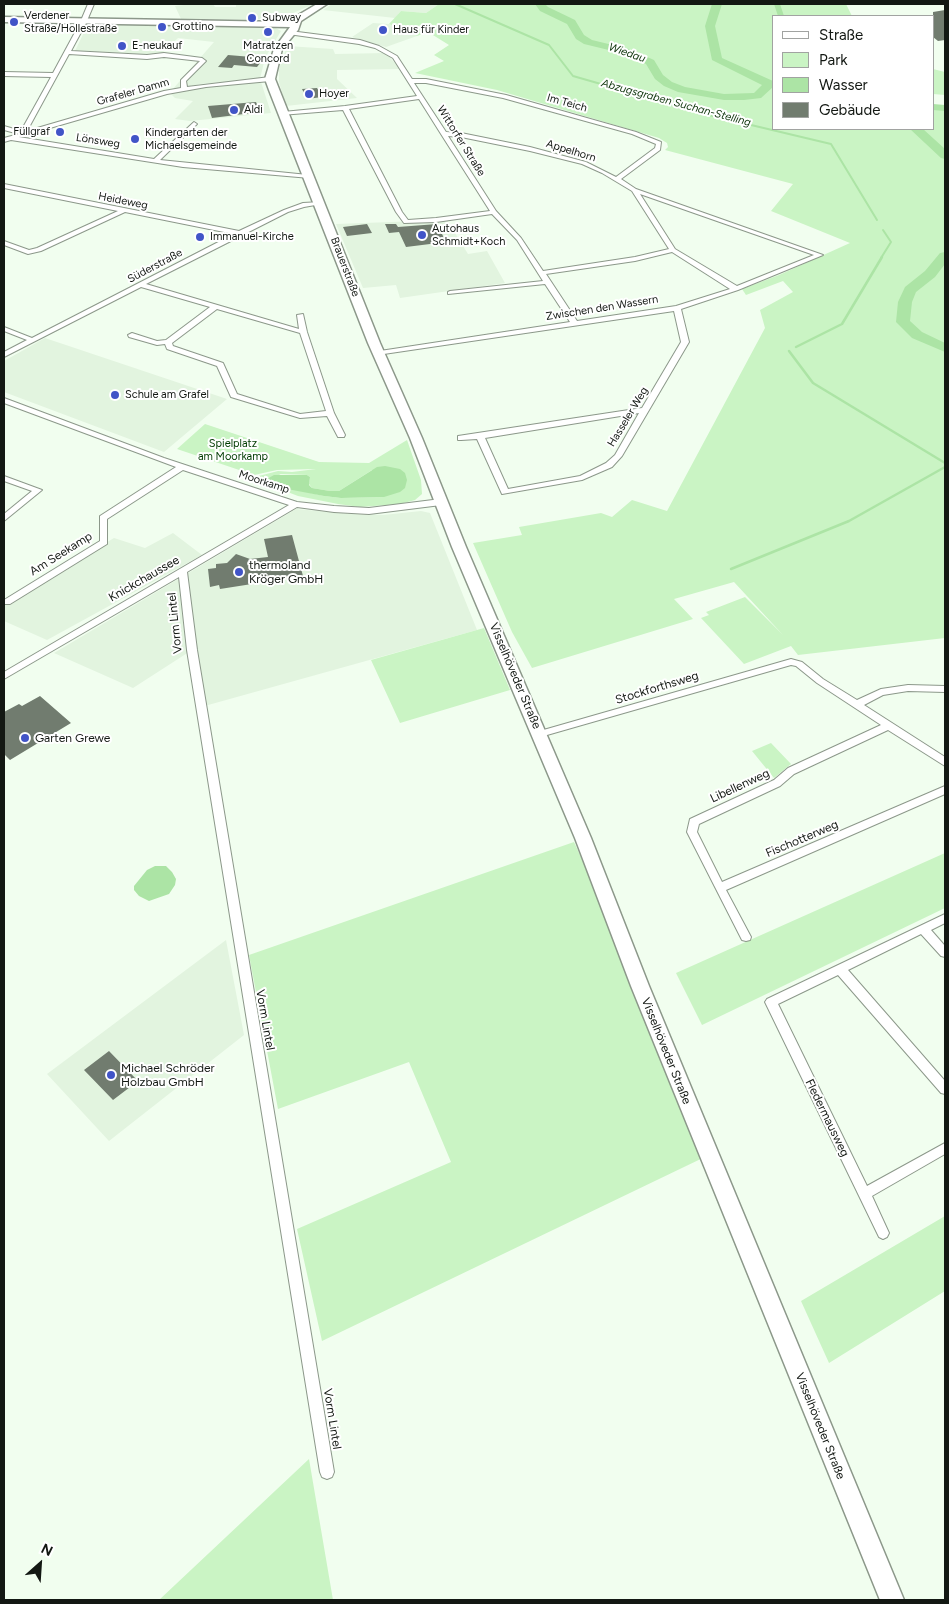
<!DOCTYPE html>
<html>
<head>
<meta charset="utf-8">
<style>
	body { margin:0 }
	#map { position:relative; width:949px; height:1604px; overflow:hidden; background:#f1feef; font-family:Figtree,sans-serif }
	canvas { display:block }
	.frame { position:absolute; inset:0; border:5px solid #131813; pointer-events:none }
	.legend { position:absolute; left:772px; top:15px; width:162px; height:115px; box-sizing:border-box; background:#fff; border:1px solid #a1a3a1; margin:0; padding:6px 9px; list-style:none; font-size:15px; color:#131813 }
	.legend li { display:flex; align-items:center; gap:10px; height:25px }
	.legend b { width:25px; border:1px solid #a1a3a1 }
	.north { position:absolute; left:15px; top:1539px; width:50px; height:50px; -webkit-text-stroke:4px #fff; paint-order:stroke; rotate:26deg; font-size:14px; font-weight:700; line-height:20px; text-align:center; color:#131813 }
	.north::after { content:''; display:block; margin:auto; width:18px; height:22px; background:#131813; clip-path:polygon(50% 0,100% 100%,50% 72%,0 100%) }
</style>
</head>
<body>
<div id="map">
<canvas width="949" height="1604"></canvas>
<div class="frame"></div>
<ul class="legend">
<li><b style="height:6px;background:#fff"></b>Straße</li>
<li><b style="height:14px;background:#caf4c4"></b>Park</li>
<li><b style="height:14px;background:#ace4a5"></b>Wasser</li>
<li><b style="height:14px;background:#717c6f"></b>Gebäude</li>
</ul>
<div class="north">N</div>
</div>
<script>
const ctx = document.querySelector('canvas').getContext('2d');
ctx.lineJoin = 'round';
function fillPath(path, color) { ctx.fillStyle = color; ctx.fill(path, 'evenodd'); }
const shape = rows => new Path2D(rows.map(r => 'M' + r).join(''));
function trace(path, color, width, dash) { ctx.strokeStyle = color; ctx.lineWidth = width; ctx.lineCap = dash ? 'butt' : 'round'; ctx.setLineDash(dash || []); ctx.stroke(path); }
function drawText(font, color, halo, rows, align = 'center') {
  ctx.font = font + ' Figtree,sans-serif'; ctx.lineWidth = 4; ctx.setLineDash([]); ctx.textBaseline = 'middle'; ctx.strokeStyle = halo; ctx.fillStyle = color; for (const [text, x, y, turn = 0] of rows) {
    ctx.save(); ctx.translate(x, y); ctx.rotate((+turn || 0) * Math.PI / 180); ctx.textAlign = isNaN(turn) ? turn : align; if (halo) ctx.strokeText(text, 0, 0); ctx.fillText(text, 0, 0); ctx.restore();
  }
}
const built = shape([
	[193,4,213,4,215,7,236,7,236,4,314,4,293,13,255,20,181,19,175,6],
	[332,4,439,4,426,13,401,11,395,18,323,10],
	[373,23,389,24,417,36,386,47,352,37],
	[88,24,262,27,274,27,281,31,265,58,260,79,200,84,172,90,214,42,178,38,160,55,75,51],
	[287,46,333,49,335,54,386,53,400,69,337,70,337,79,357,98,286,106,279,82,279,69],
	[261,82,271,113,190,121,175,119,193,101,175,98,170,93,190,89],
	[447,220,468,254,487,251,505,283,400,298,396,285,363,288,336,224],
	[45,338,227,399,164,452,4,392,4,361],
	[296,509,352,514,383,515,421,511,430,513,477,630,201,707,192,650,133,688,54,653],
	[173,533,202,555,47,640,4,621,4,604,114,538,145,548],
	[226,940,244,1035,109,1141,47,1074]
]);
const green = shape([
	[439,4,846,4,852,16,773,16,773,129,933,129,933,105,945,106,945,638,798,655,791,646,744,664,701,618,709,615,706,612,745,597,783,635,734,582,674,599,693,619,532,668,512,632,473,543,522,535,519,527,601,513,612,517,632,500,667,511,765,328,760,310,793,292,783,281,746,295,742,289,779,275,850,243,771,211,793,184,665,150,668,147,667,143,659,138,497,90,415,73,444,61,434,55,449,45,428,32,417,36,389,24,401,11,426,13],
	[933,69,945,72,945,95,933,94],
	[205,424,319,462,369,463,407,440,421,480,422,494,415,500,400,504,360,507,338,504,298,496,251,478,278,471,292,472,316,469,277,470,254,475,177,449],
	[372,470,384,497,341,498,324,496,311,493,279,474,307,475,310,477,309,484,312,488,330,491,339,491],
	[484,628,510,690,400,723,371,660],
	[771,743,791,764,774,778,752,751],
	[574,842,640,986,709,1155,322,1341,297,1229,451,1162,409,1062,278,1109,249,955],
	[945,853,945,908,702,1025,676,973],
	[945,1216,945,1291,829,1363,801,1301],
	[309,1459,333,1600,159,1600]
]);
const water = shape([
	[385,466,400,469,405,473,407,480,405,488,400,492,384,497,341,498,324,496,287,489,267,479,274,475,307,475,310,477,309,485,312,488,330,491,339,491,377,467],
	[155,866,166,866,172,872,176,879,175,885,169,894,149,901,139,896,134,890,134,886,147,870]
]);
const streamFar1 = shape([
	[455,4,549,45,573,76,709,115,831,144,877,220],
	[881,258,891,242,883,230]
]);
const stream = shape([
	[796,347,842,324,882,257],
	[789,351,813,383,945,463],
	[731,569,849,521,945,467]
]);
const canal = shape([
	[774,4,780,4,784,16,778,16,774,4]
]);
const river = shape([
	[535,4,545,4,548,7,575,20,584,35,592,40,629,49,654,60,663,75,672,82,685,87,724,94,754,93,762,85,712,60,705,26,712,4,722,4,715,26,722,58,773,81,773,87,761,98,744,100,724,100,678,92,664,86,655,79,646,64,621,53,584,44,576,39,567,24,540,11,535,4],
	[933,104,945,105,945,111,933,110,933,104],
	[910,129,923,129,945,149,945,159,941,158,910,129],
	[945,252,945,264,935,277,916,292,912,302,910,321,922,332,945,343,945,352,912,338,896,322,898,302,905,287,925,271,940,253,945,252]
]);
const building = shape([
	[945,10,945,40,938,41,933,37,933,12],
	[228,55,264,58,257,67,234,65,232,68,218,67],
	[317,88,322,97,307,99,302,89],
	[256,102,260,112,212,118,208,106],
	[367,224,372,233,347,236,343,227],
	[385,224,396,224,398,227,437,224,446,242,406,247,399,232,389,233],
	[292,535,303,576,220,589,219,585,210,587,208,569,216,568,216,564,227,563,236,554,250,559,268,557,264,539],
	[40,696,71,723,10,760,4,754,4,712,19,704,22,706],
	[109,1051,138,1081,113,1100,84,1070]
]);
const street = shape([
	[88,4,94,4,86,23,71,51,147,55,164,53,202,58,206,61,186,81,187,87,270,77,273,79,270,81,206,87,167,94,19,137,154,159,194,122,197,124,196,125,160,160,308,175,310,176,310,178,183,167,11,140,4,142,4,138,19,134,4,130,4,126,21,131,51,77,4,76,4,72,53,73,80,23,88,4],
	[69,54,147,59,164,57,200,61,181,80,181,88,164,91,27,131,69,54],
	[290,31,360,40,379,46,397,56,412,79,426,79,506,95,636,132,661,142,660,150,621,179,636,189,823,255,738,290,681,309,689,342,622,456,612,467,582,480,502,494,477,439,461,440,458,440,458,436,642,408,681,342,674,311,377,355,376,353,380,351,570,322,545,284,448,294,448,292,450,291,543,281,517,240,492,214,436,222,404,223,396,212,343,110,281,115,280,114,283,112,345,106,417,96,393,58,375,48,359,44,288,34,287,33,290,31],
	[414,83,426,83,503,98,632,134,656,144,655,148,616,177,586,162,530,147,461,133,446,132,414,83],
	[419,99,441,134,490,211,436,218,408,220,402,212,349,109,419,99],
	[448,136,461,137,530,151,582,164,602,173,632,191,669,249,635,257,543,271,521,238,496,211,448,136],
	[640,194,814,255,737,286,675,249,640,194],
	[672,252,730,289,676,306,577,321,546,274,635,261,672,252],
	[639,413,615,455,606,463,580,476,508,489,485,438,639,413],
	[4,184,239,231,284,210,303,203,321,202,321,204,304,207,288,212,146,284,299,329,297,315,303,314,307,332,334,413,345,435,344,437,338,437,327,416,300,418,231,397,217,366,167,349,165,344,157,345,129,337,128,335,132,333,157,341,166,340,210,307,141,287,4,357,4,352,27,340,4,331,4,327,32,338,234,234,125,212,41,251,28,254,4,245,4,241,29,250,37,248,118,211,4,188,4,184],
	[217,309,300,333,326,411,300,414,237,394,223,363,173,346,172,343,217,309],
	[4,398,164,458,297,502,334,506,369,508,441,499,445,502,441,505,369,514,334,512,297,507,187,572,197,650,334,1472,332,1477,327,1479,322,1477,320,1472,187,650,179,577,4,679,4,672,289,505,183,470,107,519,107,544,10,604,4,604,4,600,100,541,100,516,176,467,4,403,4,398],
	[4,476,42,490,4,521,4,514,32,491,4,481,4,476],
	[791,659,802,662,823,679,857,700,881,689,908,685,945,686,945,692,908,691,883,695,864,705,945,757,945,766,888,730,794,774,780,786,699,824,697,832,722,882,945,786,945,794,726,890,751,937,750,940,746,941,742,940,687,832,690,819,774,780,788,768,881,725,817,683,796,666,791,665,540,737,535,734,540,731,791,659],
	[945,914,945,923,931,930,945,946,945,957,941,956,921,934,848,970,945,1081,945,1094,941,1093,838,975,778,1004,867,1186,945,1143,945,1154,872,1196,889,1233,887,1237,883,1239,879,1237,765,1002,767,999,945,914]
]);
const primary = shape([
	[317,4,327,4,301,21,298,30,282,49,275,79,380,343,422,438,466,547,591,838,649,986,904,1600,880,1600,631,986,575,838,452,547,410,438,368,343,269,90,265,79,274,49,290,27,4,22,4,17,286,22,292,22,295,17,317,4]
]);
const markers = [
	[252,18,5,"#4154c7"],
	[14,22,5,"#4154c7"],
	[162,27,5,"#4154c7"],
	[383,30,5,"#4154c7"],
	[268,32,5,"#4154c7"],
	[122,46,5,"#4154c7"],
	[309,94,5,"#4154c7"],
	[234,110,5,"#4154c7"],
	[60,132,5,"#4154c7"],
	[135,139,5,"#4154c7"],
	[422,235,5,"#4154c7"],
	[200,237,5,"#4154c7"],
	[115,395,5,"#4154c7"],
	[239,572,5,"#4154c7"],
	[25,738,5,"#4154c7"],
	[111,1075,5,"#4154c7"]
];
const farPoinames = [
	["Verdener",24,16],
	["Straße/Hollestraße",24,29],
	["Subway",262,18],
	["Grottino",172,27],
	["Haus für Kinder",393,30],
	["E-neukauf",132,46],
	["Matratzen",268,46,"center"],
	["Concord",268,59,"center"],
	["Hoyer",319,94],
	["Aldi",244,110],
	["Füllgraf",50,132,"right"],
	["Kindergarten der",145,133],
	["Michaelsgemeinde",145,146],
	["Autohaus",432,229],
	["Schmidt+Koch",432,242],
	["Immanuel-Kirche",210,237],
	["Schule am Grafel",125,395]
];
const farWaternames = [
	["Wiedau",627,53,19],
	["Abzugsgraben Suchan-Stelling",676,103,15]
];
const farStreetnames = [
	["Grafeler Damm",133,92,-16],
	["Im Teich",567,103,16],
	["Lönsweg",98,141,9],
	["Wittorfer Straße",461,141,58],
	["Appelhorn",571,151,17],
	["Heideweg",123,201,11],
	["Süderstraße",155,266,-28],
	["Brauerstraße",345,267,69],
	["Zwischen den Wassern",602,308,-9],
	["Hasseler Weg",628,417,-59],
	["Moorkamp",264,482,18]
];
const farParknames = [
	["Spielplatz",233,444],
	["am Moorkamp",233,457]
];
const streetNames = [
	["Am Seekamp",61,554,-32],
	["Knickchaussee",144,579,-30],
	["Vorm Lintel",175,623,-96],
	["Visselhöveder Straße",515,676,67],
	["Stockforthsweg",657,688,-17],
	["Libellenweg",740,786,-25],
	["Fischotterweg",802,839,-23],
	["Vorm Lintel",265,1020,80],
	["Visselhöveder Straße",666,1051,68],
	["Fledermausweg",827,1118,64],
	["Vorm Lintel",332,1419,81],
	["Visselhöveder Straße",820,1426,68]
];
const poiNames = [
	["thermoland",249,565],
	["Kröger GmbH",249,579],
	["Garten Grewe",35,738],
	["Michael Schröder",121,1068],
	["Holzbau GmbH",121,1082]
];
fillPath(built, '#e2f4df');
fillPath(green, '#caf4c4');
fillPath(water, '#ace4a5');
trace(streamFar1, '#ace4a5', 2);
trace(stream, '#ace4a5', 2.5);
fillPath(canal, '#ace4a5');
fillPath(river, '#ace4a5');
fillPath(building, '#717c6f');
trace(street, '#8c988a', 2);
trace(primary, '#8c988a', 3);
fillPath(street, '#fff');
fillPath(primary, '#fff');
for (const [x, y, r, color] of markers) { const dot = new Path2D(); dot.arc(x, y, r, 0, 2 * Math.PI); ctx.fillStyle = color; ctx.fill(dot); trace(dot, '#fff', 2); }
drawText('11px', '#131813', '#fff', farPoinames, 'left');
drawText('italic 11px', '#0d330a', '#fff', farWaternames);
drawText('11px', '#131813', '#fff', farStreetnames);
drawText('11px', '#003b00', '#fff', farParknames);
drawText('12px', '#131813', '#fff', streetNames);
drawText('12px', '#131813', '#fff', poiNames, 'left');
</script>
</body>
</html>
